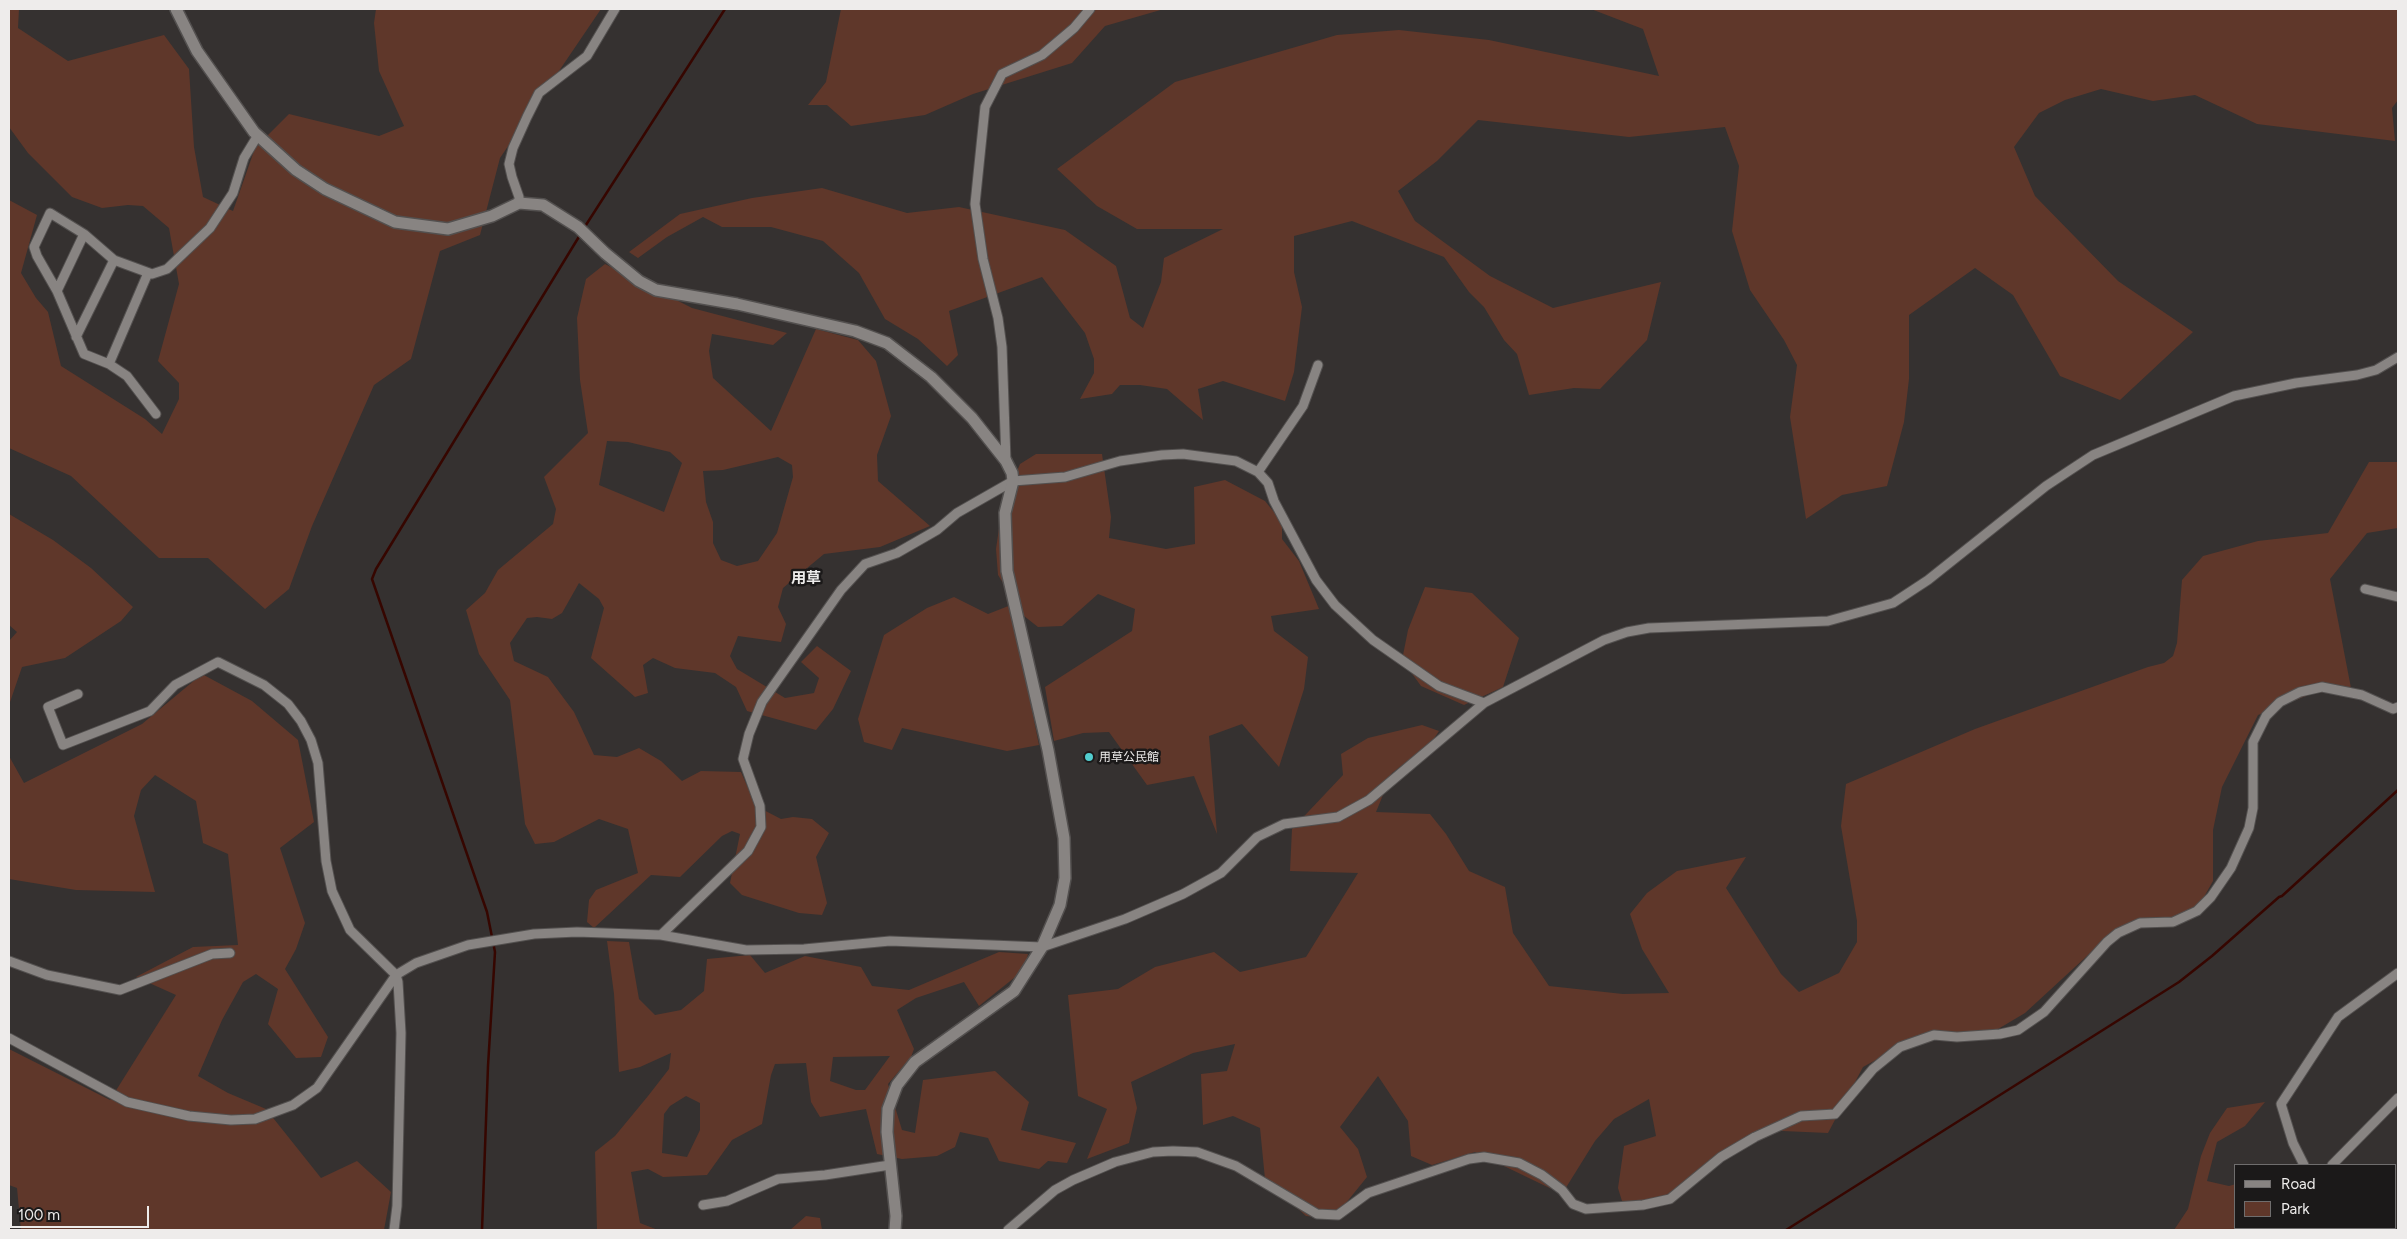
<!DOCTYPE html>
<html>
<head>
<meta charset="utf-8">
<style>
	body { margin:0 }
	#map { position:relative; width:2407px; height:1239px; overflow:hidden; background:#353130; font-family:Figtree,sans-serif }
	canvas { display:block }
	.frame { position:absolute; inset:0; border:10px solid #eeeceb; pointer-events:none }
	.legend { position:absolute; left:2234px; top:1164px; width:162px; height:65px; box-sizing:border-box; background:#1b1919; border:1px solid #6f6d6d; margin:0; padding:6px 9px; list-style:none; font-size:15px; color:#eeeceb }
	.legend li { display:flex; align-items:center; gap:10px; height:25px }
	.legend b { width:25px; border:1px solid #6f6d6d }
	.scale { position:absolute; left:10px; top:1206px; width:139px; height:22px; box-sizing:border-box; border:2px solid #eeeceb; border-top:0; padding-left:6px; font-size:15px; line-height:18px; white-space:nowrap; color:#eeeceb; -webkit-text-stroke:4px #1b1919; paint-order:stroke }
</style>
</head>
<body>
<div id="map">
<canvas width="2407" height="1239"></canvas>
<div class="frame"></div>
<ul class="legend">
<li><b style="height:6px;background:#888482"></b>Road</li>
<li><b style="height:14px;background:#5f372a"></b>Park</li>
</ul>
<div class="scale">100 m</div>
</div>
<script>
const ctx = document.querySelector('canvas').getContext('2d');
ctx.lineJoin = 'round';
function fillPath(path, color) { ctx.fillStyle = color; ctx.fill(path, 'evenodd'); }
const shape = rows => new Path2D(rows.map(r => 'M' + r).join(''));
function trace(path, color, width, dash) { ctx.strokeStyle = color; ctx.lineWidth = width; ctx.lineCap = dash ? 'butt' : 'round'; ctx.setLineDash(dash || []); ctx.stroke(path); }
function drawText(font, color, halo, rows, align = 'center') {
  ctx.font = font + ' Figtree,"Noto Sans JP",sans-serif'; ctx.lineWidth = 5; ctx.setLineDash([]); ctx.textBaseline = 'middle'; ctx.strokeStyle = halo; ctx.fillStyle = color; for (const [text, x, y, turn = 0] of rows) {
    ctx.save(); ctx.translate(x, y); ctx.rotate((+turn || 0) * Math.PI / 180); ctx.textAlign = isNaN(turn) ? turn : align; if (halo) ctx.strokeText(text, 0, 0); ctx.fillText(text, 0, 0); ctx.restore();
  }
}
const green = shape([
	[9,9,19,9,18,28,68,61,164,35,189,69,194,147,203,197,233,211,255,148,289,114,379,136,404,126,379,71,374,23,376,9,601,9,500,158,480,235,440,251,411,359,374,385,312,526,289,589,265,609,208,558,159,558,71,476,9,448,9,200,37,215,21,273,36,298,48,312,61,366,145,419,162,434,179,399,179,383,158,361,179,284,169,228,143,206,128,205,102,208,72,197,28,153,9,127],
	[841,9,1164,9,1105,26,1072,63,973,94,925,115,851,126,827,105,808,105,826,82],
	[1591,9,2398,9,2398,100,2392,108,2395,141,2257,124,2195,95,2153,101,2101,89,2065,100,2039,113,2014,147,2035,196,2118,281,2193,332,2120,400,2060,376,2013,295,1975,268,1909,315,1909,379,1904,422,1887,486,1842,495,1806,519,1790,417,1797,365,1784,340,1750,290,1732,231,1739,166,1725,127,1629,137,1478,120,1437,161,1398,191,1415,221,1490,276,1553,308,1661,282,1647,340,1600,389,1574,388,1529,395,1517,354,1504,340,1484,307,1469,292,1444,257,1352,221,1294,236,1294,272,1302,307,1294,372,1285,401,1223,381,1198,389,1203,420,1167,389,1140,385,1120,385,1112,394,1080,399,1094,373,1094,359,1085,333,1042,277,949,311,958,355,947,366,918,339,885,319,859,273,823,241,771,227,722,227,703,217,667,237,638,258,629,252,680,214,752,198,822,188,907,213,959,207,1065,230,1116,266,1130,318,1143,328,1161,282,1164,258,1223,229,1137,229,1097,206,1057,169,1175,82,1337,35,1399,30,1489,40,1659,76,1643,29],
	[605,264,692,308,787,333,773,345,712,334,709,351,713,378,771,431,816,329,858,340,876,361,891,416,877,455,878,481,930,526,880,547,824,554,783,588,778,607,786,624,781,642,738,636,730,656,737,669,785,698,814,693,819,678,801,662,817,646,851,671,833,709,816,730,747,711,736,687,715,673,675,668,653,658,643,665,648,693,635,697,591,658,604,608,599,599,579,583,562,613,552,619,537,617,527,618,510,643,514,661,548,677,574,712,594,755,617,757,639,748,661,761,682,781,701,771,741,772,756,806,781,819,793,817,812,819,829,833,816,857,827,903,822,915,799,913,742,895,730,883,740,834,732,831,722,836,680,877,651,875,594,928,587,922,589,900,596,890,638,873,628,829,599,819,554,842,535,844,525,824,510,700,479,654,466,610,485,593,498,570,553,524,556,509,544,477,588,433,580,380,577,318,586,279],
	[607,441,628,442,670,452,682,463,664,512,599,485],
	[778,457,792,465,793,477,777,533,758,561,737,566,721,560,713,543,713,522,706,502,703,471,723,470],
	[1036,454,1102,454,1111,517,1109,538,1166,549,1195,544,1194,487,1225,480,1265,501,1282,522,1282,539,1299,561,1319,609,1271,616,1274,631,1308,657,1304,689,1279,767,1242,724,1209,736,1217,834,1194,776,1147,785,1109,732,1083,733,1054,741,1045,687,1132,631,1135,609,1098,594,1062,626,1038,627,1024,616,998,575,996,549,1002,507,1020,464],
	[2369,462,2398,462,2398,528,2367,533,2330,579,2351,688,2311,694,2258,715,2222,787,2213,830,2213,881,2191,920,2112,933,2025,1013,1993,1032,1925,1033,1863,1067,1828,1133,1760,1130,1671,1193,1625,1211,1618,1188,1624,1146,1656,1136,1649,1099,1614,1119,1595,1141,1562,1194,1475,1152,1432,1165,1411,1156,1408,1121,1378,1076,1340,1127,1358,1149,1367,1177,1333,1219,1306,1216,1265,1179,1260,1128,1233,1116,1203,1125,1201,1074,1227,1071,1235,1044,1193,1053,1131,1082,1137,1108,1129,1143,1087,1159,1107,1109,1078,1096,1068,995,1118,989,1155,967,1214,952,1240,972,1306,957,1358,873,1290,871,1292,829,1343,775,1341,754,1368,738,1422,725,1439,731,1431,743,1392,773,1376,812,1430,814,1446,834,1469,871,1505,887,1513,933,1549,986,1623,994,1669,993,1642,949,1630,914,1647,893,1677,871,1746,857,1726,888,1781,974,1799,992,1839,973,1857,942,1857,921,1841,826,1846,784,1975,729,2148,667,2164,663,2173,656,2177,643,2182,580,2203,556,2258,541,2328,533],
	[9,514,53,540,91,568,133,607,121,621,65,658,22,667,9,705,9,641,17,632,9,625],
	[1425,587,1472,593,1519,638,1503,687,1464,705,1421,686,1402,660,1408,630],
	[954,597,988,614,1011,605,1039,745,1007,751,902,728,892,750,864,742,858,719,884,635,927,608],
	[202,674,252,701,298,740,314,822,280,848,305,923,296,949,285,969,328,1037,321,1057,296,1058,268,1024,278,989,256,974,243,982,222,1020,198,1076,228,1093,266,1109,321,1178,357,1161,391,1192,384,1230,21,1230,17,1188,9,1185,9,1049,110,1100,176,995,136,977,193,947,238,945,228,854,203,843,196,801,155,775,141,790,134,816,155,892,76,890,9,879,9,756,24,783,142,724],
	[607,941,629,942,639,999,655,1015,681,1010,704,991,707,959,750,955,765,973,805,956,861,967,872,986,909,990,999,952,1028,954,1024,970,979,1006,964,982,916,998,897,1010,914,1049,911,1057,888,1084,902,1130,915,1133,923,1080,995,1071,1029,1102,1021,1130,1076,1143,1067,1163,1048,1161,1039,1169,999,1161,988,1138,960,1132,955,1147,937,1156,902,1159,877,1154,866,1109,820,1117,811,1102,806,1063,775,1064,771,1075,762,1124,732,1140,707,1175,663,1177,648,1169,631,1172,640,1223,658,1230,597,1230,595,1152,615,1136,648,1096,669,1069,671,1053,640,1067,619,1072,614,994],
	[890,1056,865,1090,856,1090,830,1081,833,1057],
	[686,1096,700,1103,700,1130,687,1157,662,1153,664,1114,670,1106],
	[2265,1102,2245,1126,2217,1142,2207,1181,2229,1186,2236,1184,2236,1228,2277,1228,2279,1230,2174,1230,2188,1209,2201,1156,2210,1133,2227,1108],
	[806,1216,820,1218,822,1230,790,1230]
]);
const stream = shape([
	[584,228,725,9],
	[482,1230,488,1066,495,952,487,912,372,579,376,569,580,235],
	[1786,1230,2179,982,2212,956,2279,897,2282,896,2398,790]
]);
const street = shape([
	[519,203,519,197,512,177,509,164,513,148,527,117,539,93,587,56,615,9],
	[57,291,84,234],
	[76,337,114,260],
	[109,364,148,273],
	[156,414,127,376,109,364,84,354,57,291,37,256,34,247,50,213,84,234,114,260,152,274,167,269,210,228,233,193,244,158,258,135],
	[1006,461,1002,347,998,318,983,259,975,204,985,107,1002,74,1042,55,1074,28,1090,9],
	[1258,472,1303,406,1318,365],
	[2365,589,2398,597],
	[78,694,48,707,63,745,150,711,175,685,218,662,264,685,288,704,301,721,311,740,318,763,326,861,332,891,350,930,396,975,398,982,401,1033,397,1206,394,1230],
	[661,935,748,851,761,827,760,806,743,759,749,734,762,702,841,590,865,564,897,553,937,530,957,513,1013,481,1065,477,1120,461,1162,455,1183,454,1236,461,1258,472,1268,483,1274,501,1316,580,1335,605,1373,640,1439,686,1484,703],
	[9,961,47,975,120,990,212,954,230,953],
	[9,1038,127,1102,189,1116,231,1120,255,1119,293,1105,317,1088,396,975,416,963,468,945,534,934,577,932,661,935,746,950,804,949,890,941,1042,947,1125,919,1183,894,1221,873,1257,837,1284,824,1338,817,1369,800,1484,703,1604,640,1627,632,1649,628,1828,621,1893,603,1928,580,2046,486,2093,455,2234,396,2296,383,2357,375,2376,370,2398,357],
	[2304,1165,2293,1143,2281,1104,2338,1017,2398,973],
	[2332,1165,2398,1098],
	[703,1205,727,1201,778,1179,825,1175,890,1165],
	[1008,1230,1055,1190,1073,1180,1115,1162,1153,1152,1173,1151,1197,1152,1236,1166,1317,1214,1338,1215,1368,1193,1469,1159,1484,1157,1519,1163,1542,1175,1562,1190,1573,1204,1586,1209,1643,1205,1670,1199,1721,1157,1755,1137,1801,1116,1835,1114,1873,1069,1900,1047,1934,1035,1957,1037,2000,1034,2018,1030,2044,1012,2107,942,2118,933,2140,923,2173,922,2197,911,2211,897,2231,868,2249,828,2253,808,2253,742,2266,716,2280,702,2300,692,2322,687,2362,695,2393,709,2398,707]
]);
const secondary = shape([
	[176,9,197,51,254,132,296,170,325,189,395,222,448,229,492,216,519,203,543,205,578,227,605,253,639,281,656,290,737,304,855,331,887,343,931,377,972,418,1006,461,1012,473,1013,481,1005,513,1007,571,1048,750,1064,838,1065,878,1060,905,1042,947,1014,991,915,1062,897,1085,888,1109,887,1132,896,1216,895,1230]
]);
const markers = [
	[1089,757,5,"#52cdce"]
];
const poiNames = [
	["用草公民館",1099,757]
];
const quarterNames = [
	["用草",806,579]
];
fillPath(green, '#5f372a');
trace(stream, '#360600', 2.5);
trace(street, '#53504f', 11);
trace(secondary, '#53504f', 14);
trace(street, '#888482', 9);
trace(secondary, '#888482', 11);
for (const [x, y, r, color] of markers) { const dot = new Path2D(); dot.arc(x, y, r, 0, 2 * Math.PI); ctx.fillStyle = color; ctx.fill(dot); trace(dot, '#1b1919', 2); }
drawText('12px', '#eeeceb', '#1b1919', poiNames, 'left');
drawText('bold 15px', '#eeeceb', '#1b1919', quarterNames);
</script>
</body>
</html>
